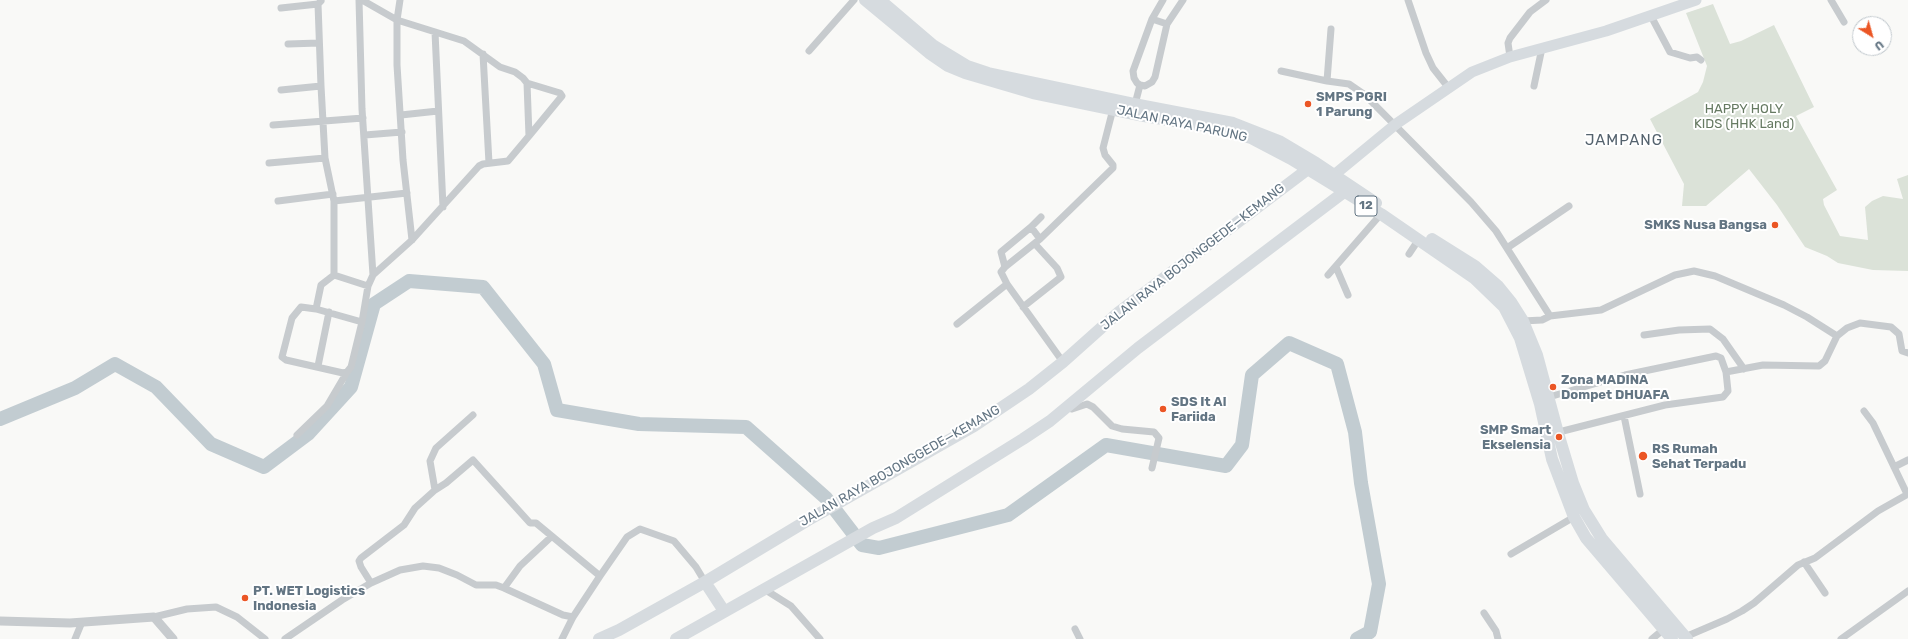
<!DOCTYPE html>
<html>
<head>
<meta charset="utf-8">
<style>
	body { margin:0 }
	#map { position:relative; width:1908px; height:639px; overflow:hidden; background:#f9f9f7; font-family:Rubik,sans-serif }
	canvas { display:block }
	.north { position:absolute; left:1852px; top:16px; width:40px; height:40px; box-sizing:border-box; background:#fff; border:1px solid #c1c8cd; border-radius:50%; rotate:143deg; font-size:11px; font-weight:700; line-height:16px; text-align:center; color:#637583 }
	.north::after { content:''; display:block; margin:auto; width:14px; height:18px; background:#eb5625; clip-path:polygon(50% 0,100% 100%,50% 72%,0 100%) }
</style>
</head>
<body>
<div id="map">
<canvas width="1908" height="639"></canvas>
<div class="north">U</div>
</div>
<script>
const ctx = document.querySelector('canvas').getContext('2d');
ctx.lineJoin = 'round';
function fillPath(path, color) { ctx.fillStyle = color; ctx.fill(path, 'evenodd'); }
const shape = rows => new Path2D(rows.map(r => 'M' + r).join(''));
function trace(path, color, width, dash) { ctx.strokeStyle = color; ctx.lineWidth = width; ctx.lineCap = dash ? 'butt' : 'round'; ctx.setLineDash(dash || []); ctx.stroke(path); }
function drawText(font, color, halo, rows, align = 'center') {
  ctx.font = font + ' Rubik,sans-serif'; ctx.lineWidth = 4; ctx.setLineDash([]); ctx.textBaseline = 'middle'; ctx.strokeStyle = halo; ctx.fillStyle = color; for (const [text, x, y, turn = 0] of rows) {
    ctx.save(); ctx.translate(x, y); ctx.rotate((+turn || 0) * Math.PI / 180); ctx.textAlign = isNaN(turn) ? turn : align; if (halo) ctx.strokeText(text, 0, 0); ctx.fillText(text, 0, 0); ctx.restore();
  }
}
const green = shape([
	[1713,4,1730,44,1741,41,1774,25,1814,107,1796,116,1837,190,1823,199,1824,205,1840,236,1868,240,1865,207,1872,201,1883,196,1903,199,1897,179,1908,175,1908,271,1873,270,1838,263,1827,256,1805,247,1777,205,1749,169,1706,206,1682,206,1684,184,1650,119,1698,92,1703,82,1707,66,1686,13]
]);
const river = shape([
	[0,419,75,388,115,364,156,387,211,444,264,467,308,434,351,387,374,304,409,281,483,287,544,364,557,410,639,424,746,427,826,498,862,545,879,548,1008,515,1106,445,1226,466,1242,445,1252,375,1289,343,1337,364,1355,432,1361,483,1379,584,1370,632,1357,639]
]);
const minor = shape([
	[359,0,362,109,373,275],
	[362,0,397,20,397,65,403,160,412,240],
	[1163,0,1152,19,1133,71,1134,78,1137,83,1140,85,1145,86,1152,82,1155,77,1167,24,1183,0],
	[1408,0,1426,53,1433,68,1448,87],
	[1831,0,1844,22],
	[321,1,318,4,321,86,325,158,334,201,334,275,368,286],
	[281,8,318,4],
	[1651,16,1670,52,1690,58,1697,57,1701,60],
	[1152,19,1167,24],
	[1331,29,1327,81,1349,84,1365,95,1471,202,1496,231,1550,316],
	[435,32,443,207],
	[288,44,319,43],
	[809,51,854,0],
	[483,54,489,163],
	[1510,57,1508,43,1510,38,1530,12,1546,0],
	[1281,71,1327,81],
	[527,83,560,93,562,96,529,136],
	[1534,86,1542,48],
	[281,90,321,86],
	[1134,108,1140,85],
	[401,115,438,111],
	[273,125,363,118],
	[365,135,402,132],
	[269,163,325,158],
	[278,201,333,194],
	[334,201,407,193],
	[1040,239,1031,227,1041,217],
	[1507,248,1569,206],
	[1409,254,1419,239],
	[1005,267,1001,252,1031,227],
	[1336,267,1348,295],
	[1328,275,1381,214],
	[1023,307,1061,277,1057,268,1035,244],
	[316,309,321,285,334,275],
	[1523,321,1542,320,1550,316,1601,310,1675,275,1694,271,1715,276,1784,305,1807,317,1837,336,1847,328,1860,323,1891,327,1899,334,1902,351,1908,353],
	[362,322,316,309,301,307,292,318,282,357,286,360,343,373,347,372,351,367,362,322,368,286,373,275,412,240,479,166,483,164,508,161,529,136,527,83,523,78,515,72,500,67,464,41,397,20,400,0],
	[957,324,1007,284],
	[1644,335,1679,330,1710,329,1723,339,1744,369],
	[1063,362,1007,284,1001,272,1005,267,1040,239,1113,168,1113,165,1105,155,1103,148,1113,109],
	[318,366,329,312],
	[1726,372,1763,365,1819,366,1825,361,1837,336],
	[1549,397,1625,375,1716,356,1721,358,1726,372,1728,391,1723,397,1665,405,1555,433],
	[1068,407,1072,409,1087,404,1093,407,1112,426,1122,429,1154,432,1159,438,1152,468],
	[1864,411,1873,423,1907,494],
	[1624,416,1640,494],
	[297,435,327,406,347,372],
	[1894,467,1908,460],
	[435,490,430,461,436,448,473,415],
	[1511,554,1574,517],
	[1804,562,1825,593],
	[600,576,627,537,640,529,674,541,696,567,705,582],
	[371,583,361,567,359,561,361,558,404,525,415,508,435,490,446,483,473,460,530,523,536,523,600,576,573,617,562,639],
	[504,588,520,566,551,537],
	[764,589,791,606,820,639],
	[1484,613,1496,631,1498,639],
	[154,617,187,609,216,607,237,617,265,639],
	[1075,629,1080,639],
	[1685,637,1727,619,1742,611,1754,603,1798,565,1815,558,1878,511,1908,494],
	[75,639,82,622],
	[285,639,342,600,371,583,400,570,423,566,439,568,457,575,476,585,496,585,504,588,563,615,573,617],
	[1652,639,1664,629],
	[1841,639,1908,591]
]);
const tertiary = shape([
	[0,621,70,623,154,617,173,639]
]);
const primary = shape([
	[1328,180,1396,124,1472,72,1510,57,1606,31,1696,0]
]);
const trunk = shape([
	[865,0,929,53,948,66,965,73,1033,93,1144,116,1206,126,1251,138,1291,159,1381,214,1474,278,1504,307,1520,338,1540,404,1552,459,1574,517,1586,538,1672,639],
	[880,0,934,46,967,66,988,73,1135,104,1233,123,1279,141,1316,163,1376,203],
	[1432,239,1475,266,1498,286,1511,302,1523,321,1537,355,1558,433,1573,483,1584,510,1602,539,1687,639],
	[705,582,724,611],
	[599,639,619,630,705,582,808,520,974,426,1029,389,1063,362,1119,312,1312,166],
	[676,639,873,528,896,518,1023,439,1050,421,1138,348,1348,189]
]);
const markers = [
	[1308,104,4,"#eb5625"],
	[1775,225,4,"#eb5625"],
	[1553,387,4,"#eb5625"],
	[1163,409,4,"#eb5625"],
	[1559,437,4,"#eb5625"],
	[1643,456,5,"#eb5625"],
	[245,598,4,"#eb5625"]
];
const shields = [
	[1366,206,22]
];
const shieldNames = [
	["12",1366,206]
];
const poiNames = [
	["SMPS PGRI",1316,97],
	["1 Parung",1316,112],
	["SMKS Nusa Bangsa",1767,225,"right"],
	["Zona MADINA",1561,380],
	["Dompet DHUAFA",1561,395],
	["SDS It Al",1171,402],
	["Fariida",1171,417],
	["SMP Smart",1551,430,"right"],
	["Ekselensia",1551,445,"right"],
	["RS Rumah",1652,449],
	["Sehat Terpadu",1652,464],
	["PT. WET Logistics",253,591],
	["Indonesia",253,606]
];
const parkNames = [
	["HAPPY HOLY",1744,109],
	["KIDS (HHK Land)",1744,124]
];
const streetNames = [
	["JALAN RAYA PARUNG",1182,124,12],
	["JALAN RAYA BOJONGGEDE—KEMANG",1193,257,-38],
	["JALAN RAYA BOJONGGEDE—KEMANG",900,466,-30]
];
const quarterNames = [
	["JAMPANG",1624,141]
];
fillPath(green, '#dbe2d8');
trace(river, '#c2ccd1', 14);
trace(minor, '#c7cbce', 7);
trace(tertiary, '#c7cbce', 9);
trace(primary, '#d6dbdf', 11);
trace(trunk, '#d6dbdf', 12);
for (const [x, y, r, color] of markers) { const dot = new Path2D(); dot.arc(x, y, r, 0, 2 * Math.PI); ctx.fillStyle = color; ctx.fill(dot); trace(dot, '#fff', 1.5); }
for (const [x, y, w] of shields) { const box = new Path2D(); box.roundRect(x - w / 2, y - 10, w, 20, 3); ctx.fillStyle = '#fff'; ctx.fill(box); trace(box, '#637583', 1); }
drawText('bold 12px', '#637583', null, shieldNames);
drawText('bold 13px', '#637583', '#fff', poiNames, 'left');
drawText('13px', '#667a62', '#fff', parkNames);
drawText('13px', '#637583', '#fff', streetNames);
ctx.letterSpacing = '1px';
drawText('15px', '#55636e', '#fff', quarterNames);
ctx.letterSpacing = '0px';
</script>
</body>
</html>
